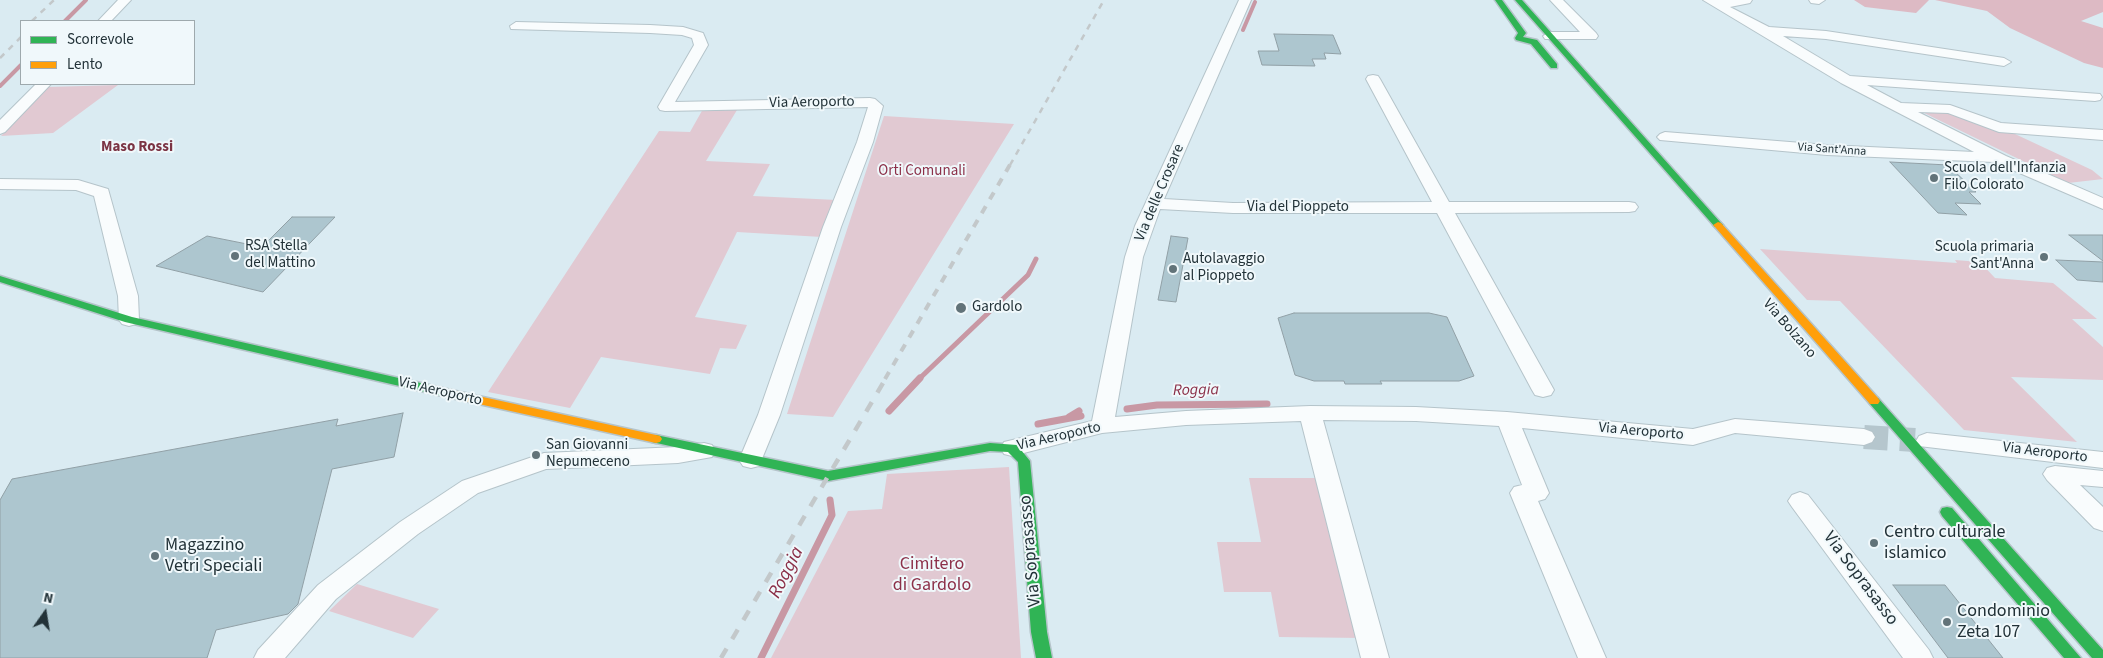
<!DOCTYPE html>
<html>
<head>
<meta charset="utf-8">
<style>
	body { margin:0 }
	#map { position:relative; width:2103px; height:658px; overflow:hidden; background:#daebf2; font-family:"Source Sans 3",sans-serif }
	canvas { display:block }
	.legend { position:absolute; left:20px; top:20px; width:175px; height:65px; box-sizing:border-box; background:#f0f8fb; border:1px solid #9ea9ad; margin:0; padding:6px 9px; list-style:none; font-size:15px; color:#223238 }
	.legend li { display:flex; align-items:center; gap:10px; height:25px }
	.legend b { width:25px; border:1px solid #9ea9ad }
	.north { position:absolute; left:20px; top:588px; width:50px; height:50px; -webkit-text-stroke:4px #f0f8fb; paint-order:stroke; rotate:13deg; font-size:14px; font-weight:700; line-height:20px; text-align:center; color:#223238 }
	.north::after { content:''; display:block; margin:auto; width:18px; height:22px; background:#223238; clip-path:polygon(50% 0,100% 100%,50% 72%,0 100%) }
</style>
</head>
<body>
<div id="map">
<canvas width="2103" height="658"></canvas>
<ul class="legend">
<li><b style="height:6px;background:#30b455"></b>Scorrevole</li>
<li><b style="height:6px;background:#ff9f0a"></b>Lento</li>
</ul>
<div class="north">N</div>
</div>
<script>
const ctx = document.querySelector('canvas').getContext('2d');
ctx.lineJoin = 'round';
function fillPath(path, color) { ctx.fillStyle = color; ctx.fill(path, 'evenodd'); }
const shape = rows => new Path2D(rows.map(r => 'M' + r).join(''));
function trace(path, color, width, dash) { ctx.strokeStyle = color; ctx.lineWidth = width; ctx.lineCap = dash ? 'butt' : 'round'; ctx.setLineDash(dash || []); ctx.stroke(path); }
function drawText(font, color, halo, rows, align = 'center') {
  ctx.font = font + ' "Source Sans 3",sans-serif'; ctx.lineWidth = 4; ctx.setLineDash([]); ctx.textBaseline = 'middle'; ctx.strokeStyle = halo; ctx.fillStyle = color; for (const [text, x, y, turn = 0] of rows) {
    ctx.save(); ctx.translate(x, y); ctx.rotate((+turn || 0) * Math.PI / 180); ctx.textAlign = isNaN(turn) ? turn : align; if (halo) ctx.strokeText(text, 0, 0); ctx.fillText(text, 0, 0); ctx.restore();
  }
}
const green = shape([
	[118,85,53,133,1,136,48,87],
	[703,109,737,110,706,161,770,164,753,196,837,200,822,237,737,232,695,317,747,325,736,349,720,348,710,374,601,357,570,408,488,392,659,131,690,132],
	[1918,110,1951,111,2015,134,2092,170,2103,179,2068,183],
	[884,116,1014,124,833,417,787,414],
	[1760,249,1957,263,1955,260,1980,262,1995,278,2053,283,2097,319,2072,319,2103,347,2103,380,2011,377,2077,442,1964,430,1840,301,1807,300],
	[1009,467,1021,658,771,658,848,511,882,509,887,474],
	[1249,478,1321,478,1363,638,1279,637,1271,592,1224,592,1217,542,1261,542],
	[357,584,439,609,413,638,329,611]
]);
const forest = shape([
	[1854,0,1929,0,1916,13,1865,7],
	[1935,0,2103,0,2103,12,2081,21,2103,28,2103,68,2084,63,2010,28,1987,11]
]);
const streamFar2 = shape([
	[65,21,86,0],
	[1243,30,1255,2],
	[0,86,21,65]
]);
const streamFar1 = shape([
	[919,379,1028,275,1036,259]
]);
const stream = shape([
	[1127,409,1157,405,1267,404],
	[889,411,920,378],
	[1069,417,1079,411],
	[1038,424,1081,416],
	[761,658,832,515,830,500]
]);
const building = shape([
	[1274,34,1333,35,1341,54,1324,53,1326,59,1312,59,1315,66,1262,65,1258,51,1279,51,1274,34],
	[1890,162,1948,165,1976,192,1969,192,1981,204,1955,203,1967,215,1938,213,1890,162],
	[292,217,335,217,263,292,156,266,207,236,262,247,292,217],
	[2069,235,2103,235,2103,261,2069,235],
	[1171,236,1188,238,1176,302,1158,300,1171,236],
	[2056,260,2103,262,2103,282,2077,280,2056,260],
	[1294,313,1429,313,1447,317,1474,376,1459,381,1380,381,1382,384,1345,384,1344,381,1314,381,1295,375,1278,318,1294,313],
	[403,413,394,457,332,469,298,604,288,614,216,630,207,658,0,658,0,500,12,479,338,419,336,426,403,413],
	[1893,585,1945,585,2003,658,1948,658,1893,585]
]);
const streetTunnel = shape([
	[1864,437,1915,440]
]);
const street = shape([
	[118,0,131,0,111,21,98,21,118,0],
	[1239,0,1251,0,1164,199,1233,203,1432,202,1366,79,1368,76,1373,75,1378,76,1380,79,1449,202,1629,202,1635,203,1638,207,1635,211,1629,212,1455,213,1554,390,1551,395,1543,397,1535,395,1532,390,1437,213,1233,213,1160,209,1143,257,1115,417,1186,411,1310,406,1416,407,1507,412,1693,429,1735,419,1864,429,1872,432,1875,437,1872,442,1864,445,1735,433,1693,445,1522,428,1549,493,1545,499,1538,501,1606,658,1578,658,1510,493,1514,487,1522,485,1499,426,1416,421,1323,420,1389,658,1361,658,1301,421,1186,425,1102,433,1012,456,1004,454,1001,448,1004,442,1092,421,1125,257,1135,226,1239,0],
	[1550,0,1563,0,1596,33,1598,36,1596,39,1545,39,1543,36,1550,32,1580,32,1550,0],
	[1703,0,1752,0,1750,3,1730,7,1769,27,1826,31,2004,58,2011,62,2004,66,1826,39,1783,36,1850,76,2100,94,2102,97,2100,100,2095,101,1867,85,1901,103,1950,105,2001,123,2103,130,2103,140,1999,132,1948,113,1918,112,2006,156,2103,198,2103,209,1994,162,1827,155,1660,140,1657,137,1660,134,1665,132,1827,145,1974,152,1841,83,1703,0],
	[1809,0,1825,0,1819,4,1811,3,1809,0],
	[516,22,650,25,683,27,703,33,708,45,675,102,870,98,875,99,883,106,873,142,841,227,780,415,759,466,751,468,743,466,739,460,758,415,823,227,857,142,868,107,665,111,660,110,658,107,694,45,692,38,682,35,650,33,511,29,510,26,516,22],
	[36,84,51,84,5,132,0,134,0,120,36,84],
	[0,179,78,180,108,189,138,296,139,320,136,324,129,326,122,324,119,320,118,296,94,196,76,190,0,189,0,179],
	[1927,433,2103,452,2103,468,1919,446,1916,441,1919,436,1927,433],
	[704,443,712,445,715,451,712,457,678,463,546,469,478,493,418,534,336,599,285,658,254,658,258,650,318,585,400,522,462,481,544,453,678,447,704,443],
	[2055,466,2103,471,2103,487,2080,485,2103,507,2103,531,2094,528,2047,480,2043,474,2047,468,2055,466],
	[1800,492,1808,495,1929,650,1933,658,1903,658,1792,507,1788,501,1792,495,1800,492]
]);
const fast = shape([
	[1495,0,1502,0,1526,33,1523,37,1537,40,1557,64,1557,68,1551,68,1531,44,1516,40,1515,38,1518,33,1495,0],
	[1515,0,1522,0,1721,223,1723,225,1721,227,1715,227,1515,0],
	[0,276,132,317,451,390,457,394,451,398,125,322,0,282,0,276],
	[1874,397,1878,398,2103,650,2103,658,2092,658,1870,404,1868,401,1870,398,1874,397],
	[656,435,828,471,990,443,1017,445,1030,461,1047,632,1052,658,1036,658,1031,632,1018,462,1008,452,990,451,828,481,652,442,650,439,652,436,656,435],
	[1947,507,1952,508,2081,658,2064,658,1942,516,1940,512,1942,508,1947,507]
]);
const slow = shape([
	[1718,222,1721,223,1878,398,1880,401,1878,404,1870,404,1715,227,1713,225,1718,222],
	[451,390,656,435,660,436,662,439,660,442,656,443,447,397,445,394,447,391,451,390]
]);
const railFar2 = shape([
	[32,21,54,0],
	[0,58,21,37],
	[1010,165,1104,0]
]);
const railFar1 = shape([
	[885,379,1011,163]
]);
const rail = shape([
	[721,658,886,378]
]);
const markers = [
	[1934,178,5,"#627379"],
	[235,256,5,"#627379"],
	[2044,257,5,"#627379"],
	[1173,269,5,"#627379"],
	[961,308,6,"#627379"],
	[536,455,5,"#627379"],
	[1874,543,5,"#627379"],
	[155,556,5,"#627379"],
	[1947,622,5,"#627379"]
];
const farStreetnames = [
	["Via Sant'Anna",1832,150,4]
];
const streetNames = [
	["Via Aeroporto",812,103,-1],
	["Via delle Crosare",1160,193,-67],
	["Via del Pioppeto",1298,208],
	["Via Bolzano",1789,329,49],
	["Via Aeroporto",440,392,13],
	["Via Aeroporto",1641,432,5],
	["Via Aeroporto",1059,437,-13],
	["Via Aeroporto",2045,453,7]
];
const farQuarternames = [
	["Maso Rossi",137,148]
];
const poiNames = [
	["Scuola dell'Infanzia",1944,169],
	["Filo Colorato",1944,186],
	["RSA Stella",245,247],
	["del Mattino",245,264],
	["Scuola primaria",2034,248,"right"],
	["Sant'Anna",2034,265,"right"],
	["Autolavaggio",1183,260],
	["al Pioppeto",1183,277],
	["Gardolo",972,308],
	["San Giovanni",546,446],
	["Nepumeceno",546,463]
];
const parkNames = [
	["Orti Comunali",922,172]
];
const waterNames = [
	["Roggia",1196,391,-1]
];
const nearPoinames = [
	["Centro culturale",1884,533],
	["islamico",1884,554],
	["Magazzino",165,546],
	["Vetri Speciali",165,567],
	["Condominio",1957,612],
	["Zeta 107",1957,633]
];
const nearStreetnames = [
	["Via Soprasasso",1031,551,-95],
	["Via Soprasasso",1860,579,53]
];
const nearParknames = [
	["Cimitero",932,565],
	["di Gardolo",932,586]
];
const nearWaternames = [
	["Roggia",787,573,-63]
];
fillPath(green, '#e1c9d2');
fillPath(forest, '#ddbac4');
trace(streamFar2, '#c898a4', 4);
trace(streamFar1, '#c898a4', 5);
trace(stream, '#c898a4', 7);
fillPath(building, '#adc6cf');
trace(building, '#91a0a6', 1);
trace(streetTunnel, '#b5c6cd', 24, [24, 12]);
trace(street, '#b5c4ca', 2);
trace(fast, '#b5c4ca', 3);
trace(slow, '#b5c4ca', 3);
fillPath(street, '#f9fcfd');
fillPath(fast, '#30b455');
fillPath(slow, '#ff9f0a');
trace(railFar2, '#c3c8ca', 2.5, [6, 6]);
trace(railFar1, '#c3c8ca', 4, [8, 8]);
trace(rail, '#c3c8ca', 4.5, [11, 11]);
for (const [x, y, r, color] of markers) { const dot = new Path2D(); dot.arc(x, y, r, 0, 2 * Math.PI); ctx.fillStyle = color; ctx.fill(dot); trace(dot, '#f0f8fb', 2); }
drawText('12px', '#223238', '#f0f8fb', farStreetnames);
drawText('15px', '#223238', '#f0f8fb', streetNames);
drawText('bold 15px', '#7b3444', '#f0f8fb', farQuarternames);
drawText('15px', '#223238', '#f0f8fb', poiNames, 'left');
drawText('15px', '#8c3049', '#f0f8fb', parkNames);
drawText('italic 16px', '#8a2e47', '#f0f8fb', waterNames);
drawText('18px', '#223238', '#f0f8fb', nearPoinames, 'left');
drawText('18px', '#223238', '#f0f8fb', nearStreetnames);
drawText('18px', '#8c3049', '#f0f8fb', nearParknames);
drawText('italic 19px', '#8a2e47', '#f0f8fb', nearWaternames);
</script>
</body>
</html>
